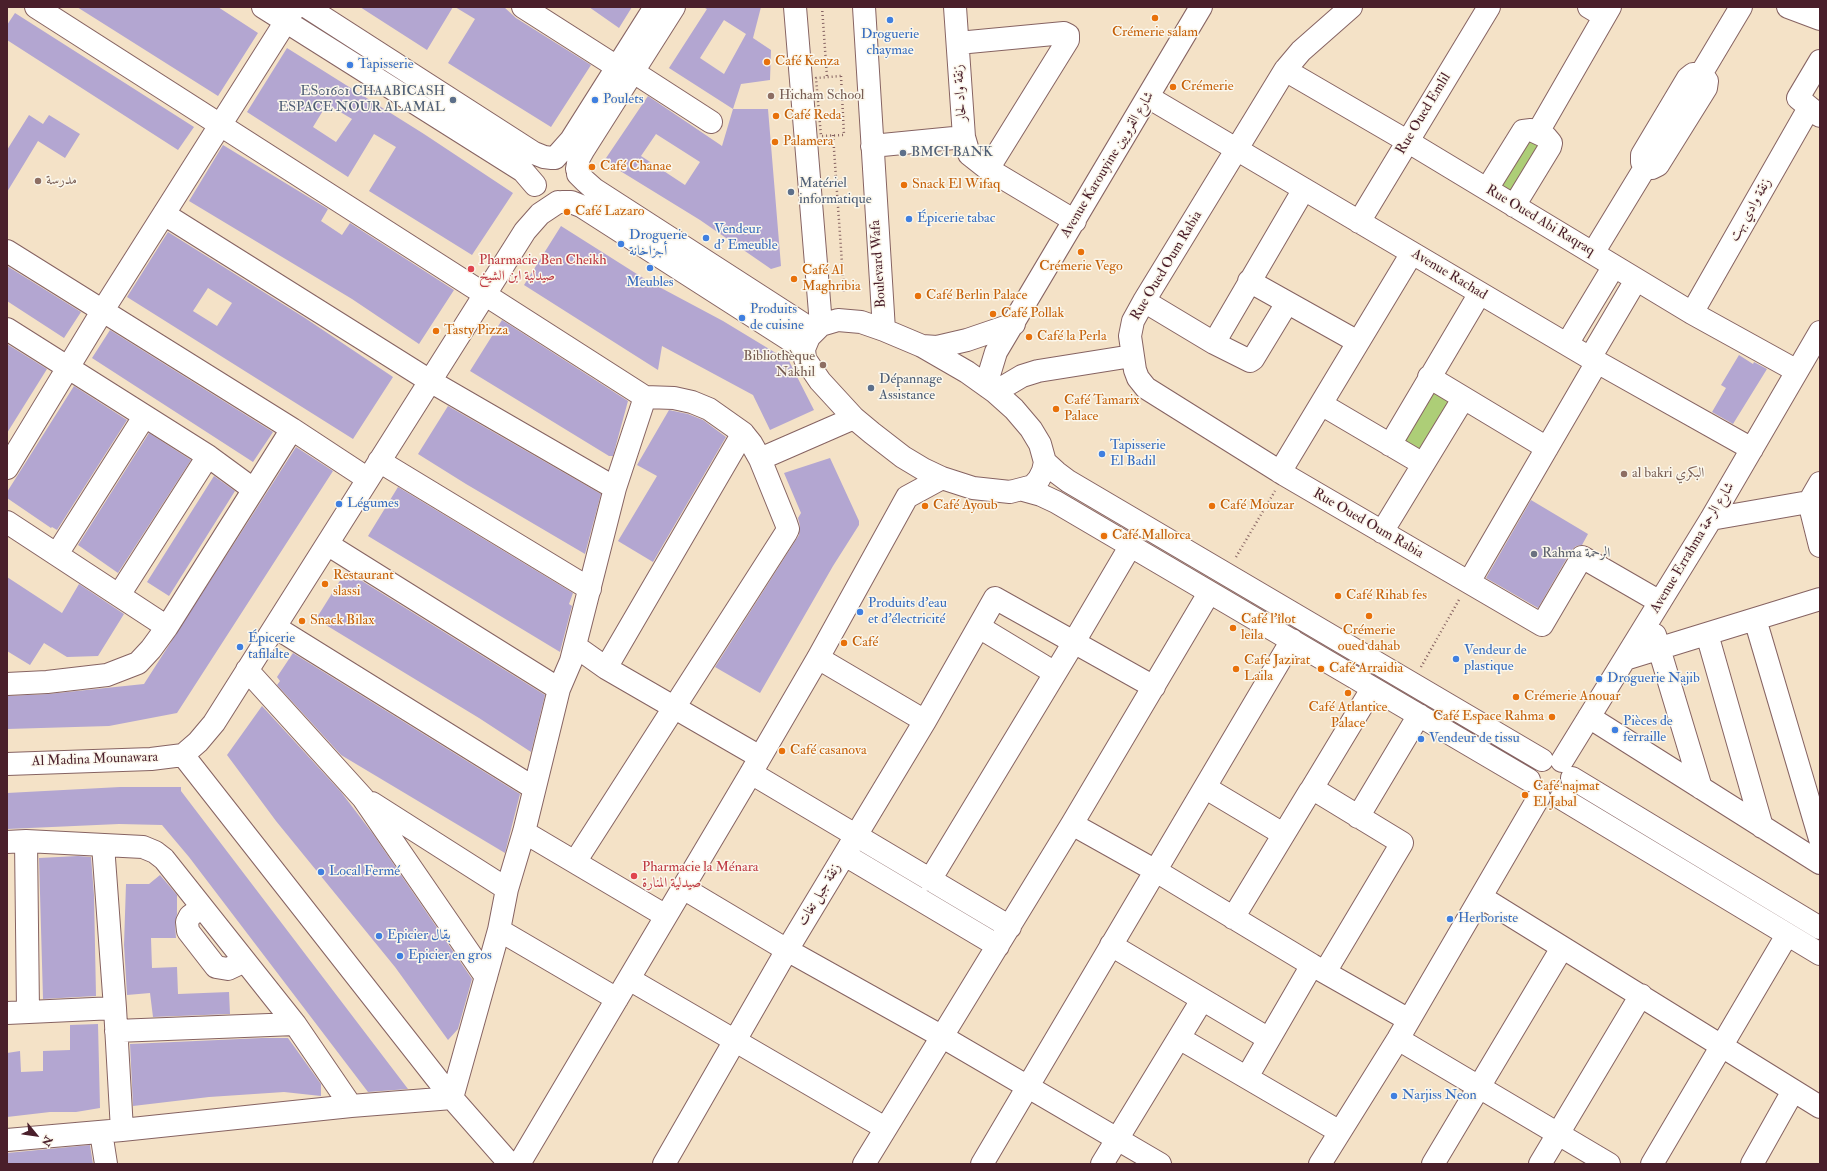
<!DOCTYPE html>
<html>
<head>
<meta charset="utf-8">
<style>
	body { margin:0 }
	#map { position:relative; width:1827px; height:1171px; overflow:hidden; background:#f4e2c7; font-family:"IM FELL Double Pica",serif }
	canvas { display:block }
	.frame { position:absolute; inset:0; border:8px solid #4a1f2b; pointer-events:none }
	.north { position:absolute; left:16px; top:1115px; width:40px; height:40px; -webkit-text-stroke:3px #fbf7ec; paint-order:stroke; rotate:119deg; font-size:11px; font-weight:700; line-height:16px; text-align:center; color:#4a1f2b }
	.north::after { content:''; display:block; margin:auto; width:14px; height:18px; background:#4a1f2b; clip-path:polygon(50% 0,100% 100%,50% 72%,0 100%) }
</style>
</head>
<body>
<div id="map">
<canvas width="1827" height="1171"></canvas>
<div class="frame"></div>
<div class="north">N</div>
</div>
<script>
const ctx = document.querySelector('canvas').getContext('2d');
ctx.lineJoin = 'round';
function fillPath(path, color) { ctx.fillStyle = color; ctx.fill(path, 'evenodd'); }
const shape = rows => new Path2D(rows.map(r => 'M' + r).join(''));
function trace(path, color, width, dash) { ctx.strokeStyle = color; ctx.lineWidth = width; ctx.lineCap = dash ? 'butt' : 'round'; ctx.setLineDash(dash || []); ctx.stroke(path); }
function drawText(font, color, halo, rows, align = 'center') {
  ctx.font = font + ' "IM FELL Double Pica",Amiri,serif'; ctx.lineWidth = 3; ctx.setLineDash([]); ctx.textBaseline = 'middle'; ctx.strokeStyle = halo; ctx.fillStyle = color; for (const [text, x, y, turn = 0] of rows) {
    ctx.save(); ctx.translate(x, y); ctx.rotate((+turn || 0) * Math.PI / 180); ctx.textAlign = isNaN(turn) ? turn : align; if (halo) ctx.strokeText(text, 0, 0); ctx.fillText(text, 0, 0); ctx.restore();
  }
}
const green = shape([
	[1523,131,1549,140,1514,206,1487,189],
	[1429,377,1463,399,1423,464,1390,445]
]);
const building = shape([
	[77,7,218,7,258,33,218,96],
	[360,7,453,7,427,50],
	[455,7,504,7,516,18,591,65,551,127,448,63,475,19],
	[589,7,632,7,619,28],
	[703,7,761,7,753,38,771,50,770,80,741,84,733,109,669,68,707,9],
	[724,20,746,34,724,74,700,58],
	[15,13,194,127,178,150,7,40,7,25],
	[287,48,424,134,513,193,472,255,369,191,396,147,374,134,348,177,247,112],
	[327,104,352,119,336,142,313,127],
	[648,96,722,146,733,109,768,109,781,266,771,269,700,220,604,161],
	[656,134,700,162,685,185,641,156],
	[29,115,43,124,49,115,80,134,65,158,38,141,7,192,7,150],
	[223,145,328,209,321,221,342,235,350,223,454,290,419,344,352,299,189,201],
	[561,226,648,281,723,321,789,361,814,410,770,430,753,395,662,346,658,370,524,285],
	[168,232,305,318,393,377,353,439,127,297],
	[208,288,232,303,217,326,193,311],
	[7,266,81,312,64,338,7,301],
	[502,320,628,401,613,456,609,456,470,371],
	[110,330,273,432,253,462,92,358],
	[7,344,47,369,7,433],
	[1739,355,1753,364,1754,362,1767,369,1733,424,1712,412,1726,388,1721,385],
	[74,386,127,420,57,530,52,527,51,528,7,498,7,492],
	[448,406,601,494,585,554,466,484,418,454],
	[669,410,688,414,703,420,726,437,653,562,618,541,657,476,637,465],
	[149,433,191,460,118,573,78,545],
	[296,447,333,471,177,713,109,726,7,729,7,696,48,694,144,684],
	[830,458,859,521,859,525,833,566,760,693,715,667,799,535,800,526,798,518,801,513,784,473],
	[214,476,235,491,169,596,147,582],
	[398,487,573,593,569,604,572,606,560,652,368,536],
	[1531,500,1588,534,1582,545,1576,546,1571,551,1538,608,1486,578],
	[346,571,545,695,531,752,479,718,316,619],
	[7,577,62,613,79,584,124,614,98,656,67,657,44,643,30,665,7,651],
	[293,653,520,794,505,853,341,755,277,685,280,681,277,677],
	[262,706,341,792,373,834,472,979,458,1029,448,1040,395,967,276,821,227,755],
	[120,787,181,787,181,791,408,1089,368,1092,189,857,162,825,119,824,7,829,7,793],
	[78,856,91,857,94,895,96,996,43,999,39,858],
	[160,875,177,895,177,914,175,923,176,938,151,938,152,968,177,967,178,994,229,992,230,1014,153,1017,150,993,127,995,124,945,126,884,149,884],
	[98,1024,100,1108,76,1112,50,1112,7,1117,7,1053,20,1051,21,1072,43,1071,43,1051,70,1050,70,1025],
	[262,1038,288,1038,321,1084,321,1096,284,1092,209,1097,133,1106,130,1044],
	[90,1145,93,1164,7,1164,7,1153]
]);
const path = shape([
	[822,7,827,77],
	[841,76,844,135,821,136,816,78,841,76],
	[833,135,844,292],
	[1236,557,1275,491],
	[1421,667,1460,598]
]);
const minor = shape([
	[36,7,645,397,674,398,692,402,709,409,743,433,751,443,760,459,786,523,788,529,786,533,575,862],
	[263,7,523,171,535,185],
	[307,7,534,153,544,157,552,158],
	[523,7,617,67,632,71,711,122],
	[795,7,821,325],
	[864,7,884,330],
	[955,7,964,137,969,154,988,169,1075,221],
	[1351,7,1301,51,1285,70,1144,301,1133,321,1130,336,1135,370,1138,378,1146,388,1285,475,1542,625,1582,557,1660,602],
	[1589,7,1604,16],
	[1788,7,1820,19],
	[958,43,1064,33,1068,35,1068,40,988,169],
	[1820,61,1798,98,1820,116],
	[1285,70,1407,141,1692,313,1797,371],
	[1148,97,1590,358,1752,449],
	[1538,132,1610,7],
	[872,146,964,137],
	[555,158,571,140,655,7],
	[1646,166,1642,162,1642,155,1688,78,1693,74,1701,74],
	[577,169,579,158,584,149,674,7],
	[578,174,585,181,594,189,814,331],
	[1487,189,1523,131,1531,130,1546,137,1551,143,1550,147,1514,206],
	[562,202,571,202,581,206,804,349],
	[164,214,430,381,615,488],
	[1359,222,1489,7],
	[7,251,292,429,368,479],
	[1593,253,1646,166,1652,168,1658,165,1706,88,1707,81,1701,74,1741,7],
	[1249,281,1358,342],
	[1144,301,1214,343,1250,361,1253,359,1287,303],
	[1692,313,1809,108],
	[838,320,861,322,884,330,922,346,967,372,995,392,1014,409,1031,429,1040,444,1045,462,1043,471,1039,479,1033,486,1010,492,973,488,942,478,923,469,903,457,872,433,854,418,820,381,805,359,804,349,809,337,821,325,838,320],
	[7,329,208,456,253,489],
	[1214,343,1304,189],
	[1567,344,1614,266],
	[922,346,937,347,967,340,1014,324],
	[1590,358,1636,280],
	[1429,377,1547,448],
	[988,387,989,375,996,352,1201,7],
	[995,392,1022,376,1038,371,1132,356],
	[1321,404,1423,464],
	[1390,445,1480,293],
	[760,459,854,418],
	[379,461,590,589],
	[1045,462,1056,472,1068,481,1542,760],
	[7,468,103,310,295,7],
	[1280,472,1412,253],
	[1820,483,1809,502,1820,546],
	[1023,490,1041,495,1056,502,1529,780],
	[1711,519,1820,500],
	[7,522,167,627],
	[1382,532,1463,399],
	[327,544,559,689],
	[57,554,144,417],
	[1469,582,1597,362],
	[119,595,208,456],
	[1755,619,1820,839],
	[275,627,534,788],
	[979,627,1055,673],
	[1707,634,1762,827],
	[1655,635,1701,788],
	[575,646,606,668,760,757],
	[818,658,925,721],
	[1625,659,1820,599],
	[606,668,743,433],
	[247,670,363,798,486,977],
	[7,684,47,682,107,675,138,663,151,649,167,627,292,429],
	[1589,717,1820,863],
	[183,755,198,742,214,723,525,231,540,214,558,202],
	[183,755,452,1098,510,1164],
	[1562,761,1711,519,1820,332],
	[7,764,151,759,183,755],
	[751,773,1010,927],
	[1572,778,1820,928],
	[1206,788,1283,834],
	[1311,790,1372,689],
	[1561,798,1820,954],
	[372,803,507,889],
	[1358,817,1419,715],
	[1072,824,1156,871,1312,965,1409,1020],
	[524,832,666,916],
	[26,841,28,1011],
	[7,842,26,841,143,847,155,852,164,859,295,1024,351,1106],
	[103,845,115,1008,122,1130],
	[845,855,998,946],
	[930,880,1071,647,1131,545],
	[683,888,787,950,941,1036,1160,1164],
	[1481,897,1820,1107],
	[202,907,190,916,187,922,188,931,216,967,228,969,245,961],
	[1233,918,1310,791,1315,790,1402,843,1325,972],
	[499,930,617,999],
	[1111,945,1269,1039],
	[629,979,885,1128],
	[7,1013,115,1008],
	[116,1031,295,1024],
	[1179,1038,1340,1132],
	[1398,1039,1609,1164],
	[1247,1077,1312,965],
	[101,1132,106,1164],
	[7,1140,122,1130,351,1106,452,1098,499,930,507,889,524,832,559,689,571,661,615,488,645,397],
	[519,1164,751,773,818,658,907,497,942,478],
	[664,1164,787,950,925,721,995,598,1154,687],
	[864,1164,1072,824,1209,593],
	[982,1164,1292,640],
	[1102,1164,1202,1000],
	[1320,1164,1398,1039,1539,797],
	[1433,1164,1562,948],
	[1540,1164,1641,995],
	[1652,1164,1787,935],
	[1752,1164,1793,1091]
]);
const markers = [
	[1155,18,4,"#e8710a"],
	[890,20,4,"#3f7fe0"],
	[767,62,4,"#e8710a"],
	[350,65,4,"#3f7fe0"],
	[1173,87,4,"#e8710a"],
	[771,96,4,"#8d6e63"],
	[453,100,4,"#5c6f8a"],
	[595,100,4,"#3f7fe0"],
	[776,116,4,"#e8710a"],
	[775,142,4,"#e8710a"],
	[903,153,4,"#5c6f8a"],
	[592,167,4,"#e8710a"],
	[38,181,4,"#8d6e63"],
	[904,185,4,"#e8710a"],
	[791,192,4,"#5c6f8a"],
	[567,212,4,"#e8710a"],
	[909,219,4,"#3f7fe0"],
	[706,238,4,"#3f7fe0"],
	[621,244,4,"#3f7fe0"],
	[1081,252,4,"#e8710a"],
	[650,268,4,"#3f7fe0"],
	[471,269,4,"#e0444e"],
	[794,279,4,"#e8710a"],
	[918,296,4,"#e8710a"],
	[993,314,4,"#e8710a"],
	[742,318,4,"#3f7fe0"],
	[436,331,4,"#e8710a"],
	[1029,337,4,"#e8710a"],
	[823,365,4,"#8d6e63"],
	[871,388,4,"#5c6f8a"],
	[1056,409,4,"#e8710a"],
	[1102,454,4,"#3f7fe0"],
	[1624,474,4,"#8d6e63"],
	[339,504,4,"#3f7fe0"],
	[925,506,4,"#e8710a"],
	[1212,506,4,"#e8710a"],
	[1104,536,4,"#e8710a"],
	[1534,554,4,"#6b7280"],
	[325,584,4,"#e8710a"],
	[1338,596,4,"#e8710a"],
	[860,612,4,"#3f7fe0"],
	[1369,616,4,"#e8710a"],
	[302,621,4,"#e8710a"],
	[1233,628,4,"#e8710a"],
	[844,643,4,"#e8710a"],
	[240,647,4,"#3f7fe0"],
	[1456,659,4,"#3f7fe0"],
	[1236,669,4,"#e8710a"],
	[1321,669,4,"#e8710a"],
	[1599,679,4,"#3f7fe0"],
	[1348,693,4,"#e8710a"],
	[1516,697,4,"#e8710a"],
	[1552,717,4,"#e8710a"],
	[1615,730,4,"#3f7fe0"],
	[1421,739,4,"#3f7fe0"],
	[782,751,4,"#e8710a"],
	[1525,795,4,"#e8710a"],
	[321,872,4,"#3f7fe0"],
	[634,876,4,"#e0444e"],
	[1450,919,4,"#3f7fe0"],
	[379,936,4,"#3f7fe0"],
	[400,956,4,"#3f7fe0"],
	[1394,1096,4,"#3f7fe0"]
];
const foodNames = [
	["Crémerie salam",1155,33,"center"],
	["Café Kenza",775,62],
	["Crémerie",1181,87],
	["Café Reda",784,116],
	["Palamera",783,142],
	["Café Chanae",600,167],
	["Snack El Wifaq",912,185],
	["Café Lazaro",575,212],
	["Crémerie Vego",1081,267,"center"],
	["Café Al",802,271],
	["Maghribia",802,287],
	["Café Berlin Palace",926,296],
	["Café Pollak",1001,314],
	["Tasty Pizza",444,331],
	["Café la Perla",1037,337],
	["Café Tamarix",1064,401],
	["Palace",1064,417],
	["Café Ayoub",933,506],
	["Café Mouzar",1220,506],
	["Café Mallorca",1112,536],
	["Restaurant",333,576],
	["slassi",333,592],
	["Café Rihab fes",1346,596],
	["Café l'îlot",1241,620],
	["leila",1241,636],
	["Snack Bilax",310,621],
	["Crémerie",1369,631,"center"],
	["oued dahab",1369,647,"center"],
	["Café",852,643],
	["Cafe Jazirat",1244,661],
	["Laila",1244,677],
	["Café Arraidia",1329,669],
	["Crémerie Anouar",1524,697],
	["Café Atlantice",1348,708,"center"],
	["Palace",1348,724,"center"],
	["Café Espace Rahma",1544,717,"right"],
	["Café casanova",790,751],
	["Café najmat",1533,787],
	["El Jabal",1533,803]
];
const shopNames = [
	["Droguerie",890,35,"center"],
	["chaymae",890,51,"center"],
	["Tapisserie",358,65],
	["Poulets",603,100],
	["Épicerie tabac",917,219],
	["Vendeur",714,230],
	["d' Emeuble",714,246],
	["Droguerie",629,236],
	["أجزاخانة",629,252],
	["Meubles",650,283,"center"],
	["Produits",750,310],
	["de cuisine",750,326],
	["Tapisserie",1110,446],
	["El Badil",1110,462],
	["Légumes",347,504],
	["Produits d'eau",868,604],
	["et d'électricité",868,620],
	["Épicerie",248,639],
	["tafilalte",248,655],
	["Vendeur de",1464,651],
	["plastique",1464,667],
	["Droguerie Najib",1607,679],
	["Pièces de",1623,722],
	["ferraille",1623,738],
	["Vendeur de tissu",1429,739],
	["Local Fermé",329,872],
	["Herboriste",1458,919],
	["Epicier بقال",387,936],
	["Epicier en gros",408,956],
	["Narjiss Neon",1402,1096]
];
const serviceNames = [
	["ES01601 CHAABICASH",445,92,"right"],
	["ESPACE NOUR ALAMAL",445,108,"right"],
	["BMCI BANK",911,153],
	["Matériel",799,184],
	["informatique",799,200],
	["Dépannage",879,380],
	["Assistance",879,396]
];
const streetNames = [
	["زنقة واد لحار",961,93,-94],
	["Rue Oued Emlil",1424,114,-59],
	["Avenue Karouyine شارع القرويين",1108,165,-59],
	["زنقة وادي بهت",1751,210,-60],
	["Rue Oued Abi Raqraq",1540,221,31],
	["Boulevard Wafa",879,264,-94],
	["Rue Oued Oum Rabia",1167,266,-59],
	["Avenue Rachad",1449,275,31],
	["Rue Oued Oum Rabia",1368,524,30],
	["Avenue Errahma شارع الرحمة",1693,548,-59],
	["Al Madina Mounawara",95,760,-2],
	["زنقة جبل تغات",820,895,-59]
];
const educationNames = [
	["Hicham School",779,96],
	["مدرسة",46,181],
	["Bibliothèque",815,357,"right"],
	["Nakhil",815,373,"right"],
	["al bakri البكري",1632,474]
];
const healthNames = [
	["Pharmacie Ben Cheikh",479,261],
	["صيدلية ابن الشيخ",479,277],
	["Pharmacie la Ménara",642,868],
	["صيدلية المنارة",642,884]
];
const worshipNames = [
	["Rahma الرحمة",1542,554]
];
fillPath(green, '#adce77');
fillPath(building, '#b3a6d1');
trace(minor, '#866362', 24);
trace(path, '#866362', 2.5, [1, 3]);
trace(minor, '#fff', 22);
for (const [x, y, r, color] of markers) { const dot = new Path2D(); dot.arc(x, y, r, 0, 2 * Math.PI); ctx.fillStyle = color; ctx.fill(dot); trace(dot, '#fbf7ec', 1.5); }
drawText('14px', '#c56008', '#fbf7ec', foodNames, 'left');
drawText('14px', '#366cbe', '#fbf7ec', shopNames, 'left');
drawText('14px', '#4e5e75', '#fbf7ec', serviceNames, 'left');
drawText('14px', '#4a1f2b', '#fbf7ec', streetNames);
drawText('14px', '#785e54', '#fbf7ec', educationNames, 'left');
drawText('14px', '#be3a42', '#fbf7ec', healthNames, 'left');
drawText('14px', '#5b616d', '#fbf7ec', worshipNames, 'left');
</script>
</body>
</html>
